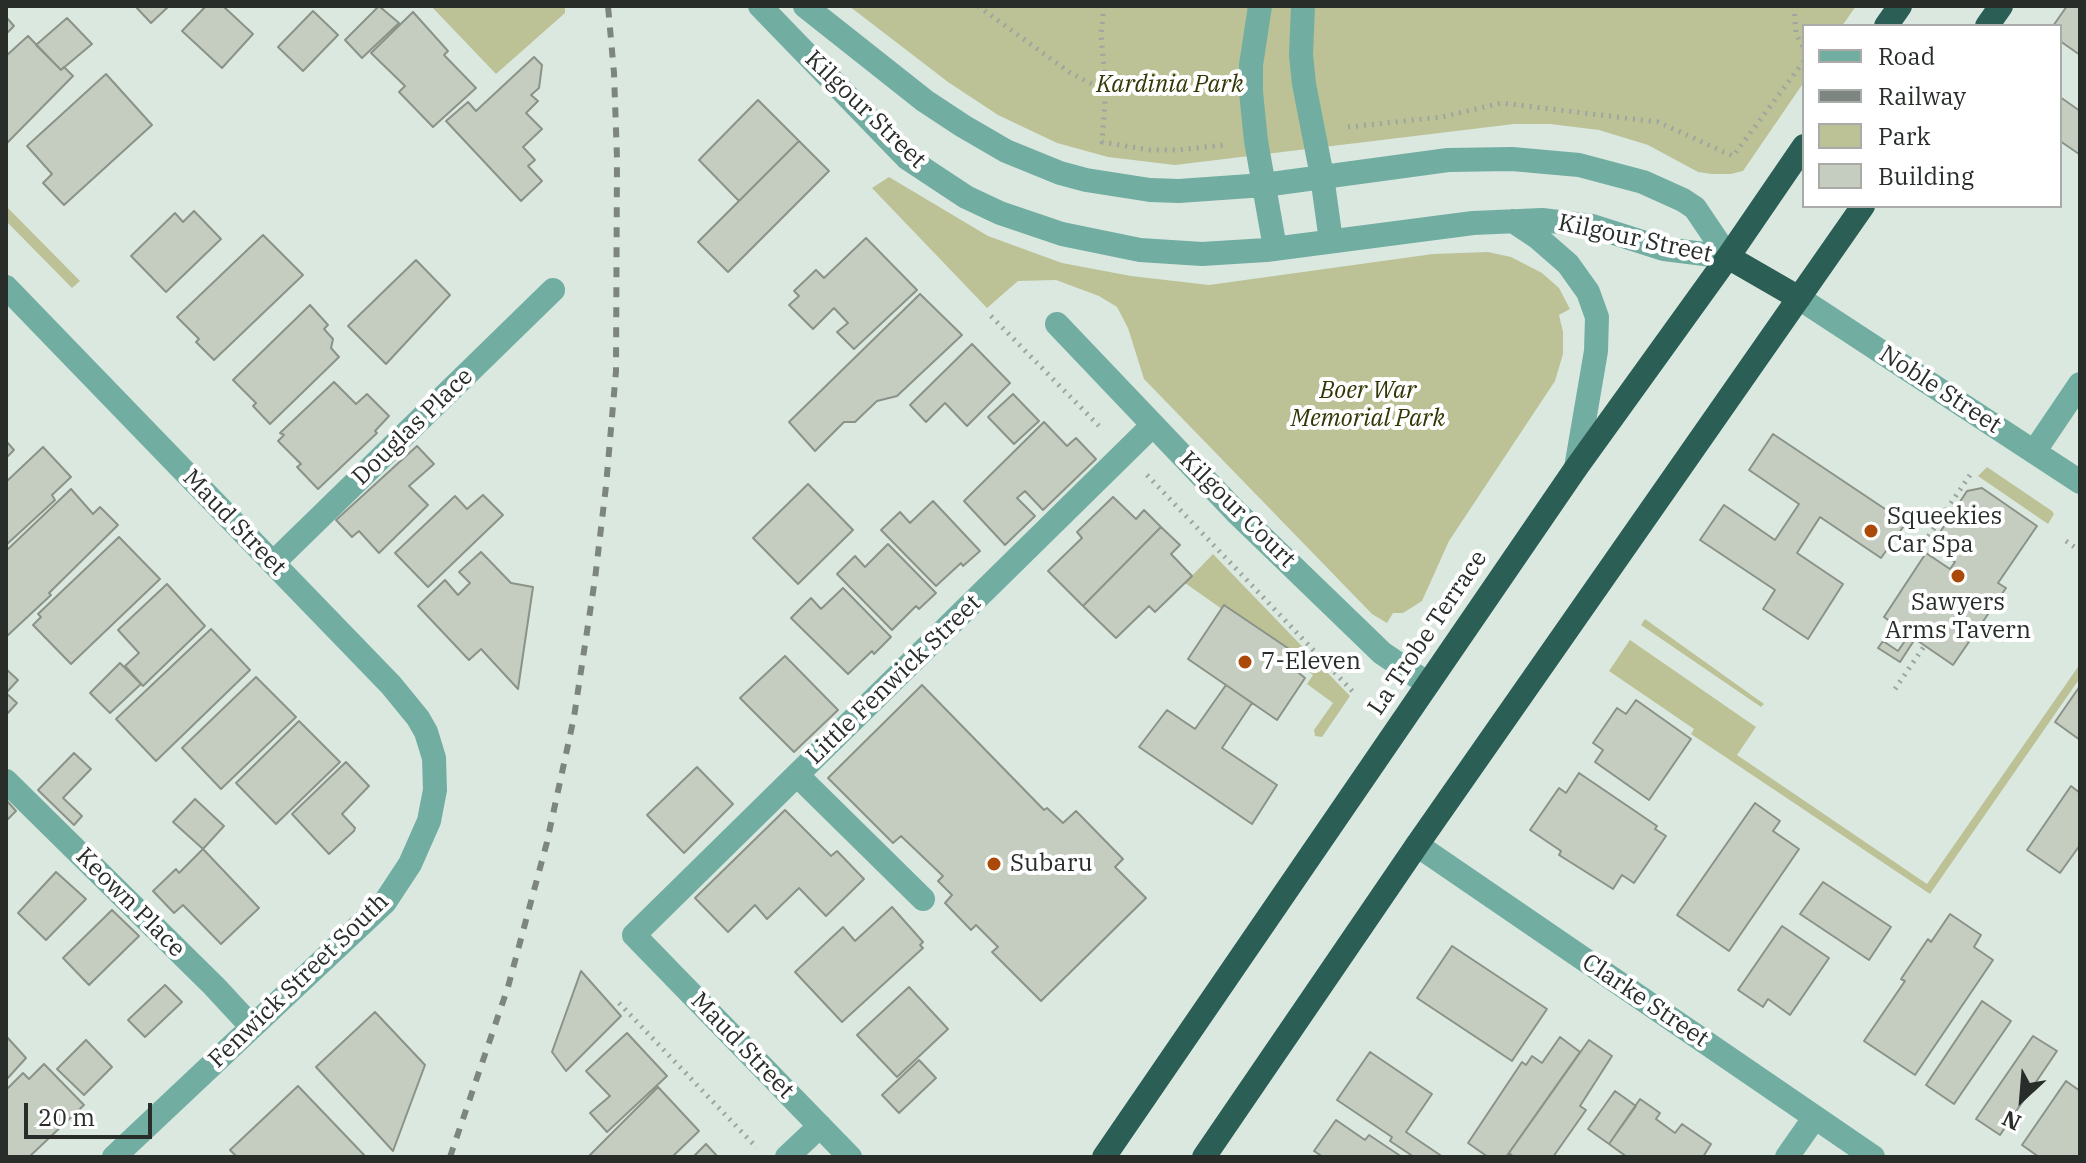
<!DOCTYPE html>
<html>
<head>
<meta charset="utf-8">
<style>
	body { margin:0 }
	#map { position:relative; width:2086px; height:1163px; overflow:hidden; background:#dbe8e0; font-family:"IBM Plex Serif",serif }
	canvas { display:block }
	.frame { position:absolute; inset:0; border:8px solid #282d29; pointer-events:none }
	.legend { position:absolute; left:1802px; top:24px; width:260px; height:184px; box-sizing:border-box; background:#fff; border:2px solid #a9aba9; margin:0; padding:10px 14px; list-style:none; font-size:24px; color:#282d29 }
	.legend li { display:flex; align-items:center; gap:16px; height:40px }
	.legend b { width:40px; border:2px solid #a9aba9 }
	.north { position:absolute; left:1982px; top:1059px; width:80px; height:80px; -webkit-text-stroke:6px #fff; paint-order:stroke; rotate:206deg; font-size:22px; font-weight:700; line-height:32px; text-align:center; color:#282d29 }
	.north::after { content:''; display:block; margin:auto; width:28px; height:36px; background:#282d29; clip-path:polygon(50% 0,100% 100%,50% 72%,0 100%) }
	.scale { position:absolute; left:24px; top:1103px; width:128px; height:36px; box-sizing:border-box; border:4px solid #282d29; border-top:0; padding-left:10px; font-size:24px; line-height:28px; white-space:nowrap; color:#282d29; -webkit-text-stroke:6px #fff; paint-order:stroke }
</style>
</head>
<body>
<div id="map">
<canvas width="2086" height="1163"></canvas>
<div class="frame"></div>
<ul class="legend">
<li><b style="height:10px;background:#72ada2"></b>Road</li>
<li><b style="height:10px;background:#7d8580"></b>Railway</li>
<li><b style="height:22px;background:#bcc296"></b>Park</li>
<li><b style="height:22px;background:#c5cdc1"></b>Building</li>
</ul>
<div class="north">N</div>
<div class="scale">20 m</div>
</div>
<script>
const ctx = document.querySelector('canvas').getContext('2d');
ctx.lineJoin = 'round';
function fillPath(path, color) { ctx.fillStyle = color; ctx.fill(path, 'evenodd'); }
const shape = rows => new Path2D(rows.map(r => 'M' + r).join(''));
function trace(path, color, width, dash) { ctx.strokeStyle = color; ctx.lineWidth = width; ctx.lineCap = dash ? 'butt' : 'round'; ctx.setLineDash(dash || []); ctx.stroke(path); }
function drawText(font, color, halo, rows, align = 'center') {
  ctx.font = font + ' "IBM Plex Serif",serif'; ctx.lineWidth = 8; ctx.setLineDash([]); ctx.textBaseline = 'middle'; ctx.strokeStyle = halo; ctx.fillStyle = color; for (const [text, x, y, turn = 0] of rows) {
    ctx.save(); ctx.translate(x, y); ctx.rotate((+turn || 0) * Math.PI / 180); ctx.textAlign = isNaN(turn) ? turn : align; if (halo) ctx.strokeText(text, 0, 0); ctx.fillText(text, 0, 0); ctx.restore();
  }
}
const green = shape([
	[431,6,565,6,565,13,496,74],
	[849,6,1856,6,1842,26,1804,26,1804,82,1743,171,1731,174,1712,174,1698,172,1648,145,1599,130,1550,124,1514,124,1175,165,1108,157,1057,143,998,115,948,82],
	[889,177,988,236,1062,263,1131,276,1209,285,1433,254,1488,252,1511,257,1542,273,1559,288,1570,309,1559,315,1563,332,1563,354,1555,381,1449,541,1422,601,1403,613,1393,613,1387,623,1372,614,1144,379,1128,328,1117,307,1099,296,1056,280,1018,281,987,308,872,188],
	[6,206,80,281,72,288,6,221],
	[1987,467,2052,511,2054,514,2048,524,1978,476],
	[1213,554,1350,696,1322,737,1315,736,1314,730,1333,703,1307,684,1313,675,1297,664,1301,657,1225,605,1222,609,1185,583],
	[1645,619,1764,704,1761,707,1641,625],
	[1630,640,1756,727,1737,755,1927,884,2080,664,2080,678,1930,894,1691,734,1694,729,1609,671]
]);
const building = shape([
	[135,6,169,6,151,23,135,6],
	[206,6,223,6,253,34,222,68,182,31,206,6],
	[379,6,399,23,362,58,345,40,379,6],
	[2067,6,2080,6,2080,55,2060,41,2060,26,2053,26,2067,6],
	[313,11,338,35,303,71,278,47,313,11],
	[413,12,448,51,444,55,476,88,433,127,399,92,405,86,371,53,413,12],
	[6,17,14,26,6,34,6,17],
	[67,18,92,44,61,70,36,45,67,18],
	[28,36,61,70,64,67,73,76,6,144,6,56,28,36],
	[534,57,542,65,539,88,531,95,538,101,526,113,542,129,523,147,535,160,528,166,542,181,521,201,446,121,468,102,476,111,534,57],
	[106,74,152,125,64,205,43,183,52,174,27,146,106,74],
	[2060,97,2080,111,2079,154,2060,141,2060,97],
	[758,100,799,141,739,201,699,160,758,100],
	[799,141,829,171,728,272,698,242,799,141],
	[194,211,221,239,166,292,131,256,175,213,183,222,194,211],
	[263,235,303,275,214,360,196,342,199,339,177,317,263,235],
	[866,238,917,290,854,349,837,332,848,323,834,308,813,329,789,305,799,296,794,291,816,270,824,278,866,238],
	[416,260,450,295,386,364,348,326,416,260],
	[920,294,962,335,897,396,877,401,855,422,844,422,815,451,789,422,920,294],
	[310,305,328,325,324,329,333,339,331,348,339,357,270,424,253,406,256,403,233,380,310,305],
	[972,344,1010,383,967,426,945,403,926,422,910,405,972,344],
	[334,382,356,404,367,394,389,416,375,431,377,433,318,489,297,467,301,464,278,441,284,435,280,433,334,382],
	[1013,394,1039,421,1014,444,988,417,1013,394],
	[1044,422,1067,446,1076,438,1096,459,1043,510,1025,491,1017,498,1035,516,1005,545,964,501,1044,422],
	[1773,434,1906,523,1881,558,1820,517,1797,553,1843,584,1808,639,1763,609,1775,590,1700,540,1724,505,1775,540,1799,504,1749,470,1773,434],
	[6,441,14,450,6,458,6,441],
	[417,446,434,464,409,486,428,505,379,553,359,531,352,537,336,520,417,446],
	[43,447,71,477,52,495,55,500,6,545,6,482,43,447],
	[808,484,853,530,798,584,753,538,808,484],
	[1982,488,2037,526,1998,583,2006,588,1953,665,1915,639,1900,662,1878,648,1883,641,1898,651,1909,635,1884,617,1926,553,1950,569,1955,562,1931,546,1967,491,1982,488],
	[71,489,93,514,100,507,118,525,49,593,51,595,7,636,7,550,71,489],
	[483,495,503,515,428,587,395,553,455,496,467,509,483,495],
	[1113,497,1136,519,1144,510,1161,527,1083,606,1048,571,1082,538,1077,532,1113,497],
	[933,501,980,551,963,566,961,563,936,586,881,530,900,512,910,523,933,501],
	[1161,527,1180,545,1171,554,1192,576,1155,612,1149,606,1116,638,1083,606,1161,527],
	[119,537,160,579,71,664,33,625,41,617,38,614,119,537],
	[888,544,936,593,919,609,916,606,892,630,837,574,855,556,865,567,888,544],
	[481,552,511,583,533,587,518,689,481,649,469,660,418,606,445,580,458,595,470,583,459,572,481,552],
	[167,584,205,626,143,686,125,666,139,653,118,630,167,584],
	[843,588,891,637,874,654,872,651,848,674,791,618,811,598,821,609,843,588],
	[1224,605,1301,657,1294,669,1305,678,1277,720,1188,659,1224,605],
	[211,629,250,670,156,761,116,719,211,629],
	[785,656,838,710,794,752,740,698,785,656],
	[120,663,141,684,110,713,90,693,120,663],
	[6,669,18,680,6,693,17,703,6,715,6,669],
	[256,677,296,717,221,789,182,748,256,677],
	[922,685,1044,810,1047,808,1063,823,1076,811,1123,859,1115,867,1146,898,1041,1001,992,952,998,947,976,925,971,930,945,903,952,895,938,881,943,876,901,836,893,843,828,778,922,685],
	[1226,685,1252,703,1222,748,1277,785,1252,824,1139,747,1167,710,1195,729,1226,685],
	[2080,686,2080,740,2055,722,2080,686],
	[1636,700,1691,739,1649,800,1595,762,1603,750,1593,743,1617,708,1626,714,1636,700],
	[299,721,340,762,276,824,236,783,299,721],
	[74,753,91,769,63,798,82,816,74,825,38,790,74,753],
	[346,762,369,786,342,814,355,828,354,831,329,854,292,814,346,762],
	[697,767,733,804,684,853,647,815,697,767],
	[1579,773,1657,826,1655,829,1666,836,1634,883,1622,875,1613,889,1559,855,1561,851,1530,830,1559,788,1566,793,1579,773],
	[2071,786,2080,793,2080,845,2060,873,2027,850,2071,786],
	[195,799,224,826,203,849,173,822,195,799],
	[6,800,16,811,6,821,6,800],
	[1755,803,1780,821,1773,831,1799,849,1729,951,1677,915,1755,803],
	[785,810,831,856,837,851,864,879,826,916,799,888,767,919,755,905,728,932,695,898,785,810],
	[203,849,259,908,221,944,183,905,174,913,153,891,176,869,179,873,203,849],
	[56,872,86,899,46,940,18,913,56,872],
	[1823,882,1891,927,1869,960,1800,914,1823,882],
	[892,907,923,942,920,945,923,948,842,1022,795,972,843,927,855,941,892,907],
	[112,910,139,936,89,985,63,958,112,910],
	[1950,914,1981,935,1974,947,1993,960,1915,1075,1864,1041,1905,981,1901,979,1928,939,1931,942,1950,914],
	[1782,926,1829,958,1790,1015,1768,999,1763,1007,1738,990,1782,926],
	[1452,946,1547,1009,1512,1061,1417,998,1452,946],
	[581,971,621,1016,566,1071,552,1052,581,971],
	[165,985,182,1002,145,1037,128,1020,165,985],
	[909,987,948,1029,897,1077,857,1035,909,987],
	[1982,1001,2011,1021,1954,1104,1926,1085,1982,1001],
	[375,1012,425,1065,393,1151,316,1067,375,1012],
	[627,1033,667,1076,607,1132,590,1113,610,1096,586,1071,627,1033],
	[6,1036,26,1058,6,1080,6,1036],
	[2033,1036,2057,1051,2000,1135,1976,1119,2033,1036],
	[1560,1037,1580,1052,1506,1157,1488,1157,1468,1143,1522,1062,1526,1065,1532,1056,1542,1063,1560,1037],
	[86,1040,112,1067,84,1095,57,1069,86,1040],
	[1589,1040,1612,1056,1580,1106,1586,1110,1553,1157,1514,1157,1509,1153,1589,1040],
	[1370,1052,1432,1094,1406,1132,1443,1157,1414,1157,1390,1141,1392,1137,1337,1100,1370,1052],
	[919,1060,936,1078,899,1113,882,1095,919,1060],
	[44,1064,84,1105,29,1157,6,1157,6,1090,23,1073,29,1079,44,1064],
	[2066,1081,2080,1091,2080,1157,2039,1157,2022,1145,2066,1081],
	[298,1086,366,1157,237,1157,230,1150,298,1086],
	[658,1087,699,1131,672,1157,588,1157,658,1087],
	[1615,1091,1636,1106,1609,1144,1588,1129,1615,1091],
	[1640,1099,1660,1113,1656,1119,1675,1133,1682,1124,1711,1144,1703,1157,1627,1157,1609,1144,1640,1099],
	[1336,1120,1365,1140,1369,1135,1402,1157,1323,1157,1314,1151,1336,1120],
	[706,1144,718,1157,693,1157,706,1144]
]);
const path = shape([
	[978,6,1069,72,1092,84,1106,88],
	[1104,6,1101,35,1106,88,1102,142,1150,150,1178,150,1223,145],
	[1794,6,1796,34,1804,49],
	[1348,127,1442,117,1501,103,1658,122,1733,156,1804,61],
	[991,316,1101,428],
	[1147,475,1356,695],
	[2066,541,2080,551],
	[1924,543,1970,475],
	[1895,689,1925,645],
	[619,1003,757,1148]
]);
const minor = shape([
	[760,6,907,158,966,197,1000,213,1062,234,1140,250,1202,254,1266,250,1473,223,1542,220,1592,226,1664,249,1728,257],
	[805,6,925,101,963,126,1006,151,1060,173,1086,180,1150,190,1179,191,1264,185,1448,160,1512,159,1579,165,1643,182,1683,200,1695,208,1728,257],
	[1260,6,1251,65,1251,92,1256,141,1275,248],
	[1303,6,1301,55,1304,84,1322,176,1331,241],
	[1513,221,1537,237,1568,264,1588,292,1597,317,1596,351,1576,468],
	[6,287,391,685,418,718,426,732,434,758,435,790,429,821,410,864,385,902,114,1157],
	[1799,298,2080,482],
	[1057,324,1236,512,1382,653,1428,684],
	[2034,452,2080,384],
	[273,563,553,290],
	[797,775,923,899],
	[6,781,214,986,252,1027],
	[1417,845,1873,1157],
	[787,1157,820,1126],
	[850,1157,634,935,1153,425],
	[1787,1157,1815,1117]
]);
const highway = shape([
	[1886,26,1900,6],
	[1987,26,2001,6],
	[1728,257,1799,298],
	[1104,1157,1576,468,1728,257,1804,146],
	[1204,1157,1417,845,1863,206]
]);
const rail = shape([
	[450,1157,508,987,547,842,574,717,595,579,606,486,616,371,617,158,614,73,608,6]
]);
const markers = [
	[1871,531,8,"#ab4909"],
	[1958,576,8,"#ab4909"],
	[1245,662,8,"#ab4909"],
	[994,864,8,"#ab4909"]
];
const parkNames = [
	["Kardinia Park",1170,85],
	["Boer War",1368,391],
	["Memorial Park",1368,419]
];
const streetNames = [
	["Kilgour Street",865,110,44],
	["Kilgour Street",1635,239,12],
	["Noble Street",1940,390,33],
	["Douglas Place",413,427,-44],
	["Kilgour Court",1237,510,45],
	["Maud Street",234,523,46],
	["La Trobe Terrace",1428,633,-56],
	["Little Fenwick Street",894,680,-44],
	["Keown Place",130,903,45],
	["Fenwick Street South",299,981,-44],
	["Clarke Street",1645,1001,34],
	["Maud Street",742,1046,46]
];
const poiNames = [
	["Squeekies",1887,517],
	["Car Spa",1887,545],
	["Sawyers",1958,603,"center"],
	["Arms Tavern",1958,631,"center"],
	["7-Eleven",1261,662],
	["Subaru",1010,864]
];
fillPath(green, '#bcc296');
fillPath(building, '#c5cdc1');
trace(building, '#8b9287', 2);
trace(path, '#9ca69f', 5, [2, 6]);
trace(minor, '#72ada2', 24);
trace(highway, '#2b5e55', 24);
trace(rail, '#7d8580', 6, [10, 10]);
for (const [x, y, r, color] of markers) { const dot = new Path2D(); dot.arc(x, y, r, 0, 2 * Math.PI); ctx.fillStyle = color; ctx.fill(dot); trace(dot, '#fff', 3); }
drawText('italic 24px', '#333605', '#fff', parkNames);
drawText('24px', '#282d29', '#fff', streetNames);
drawText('24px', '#282d29', '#fff', poiNames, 'left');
</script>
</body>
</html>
